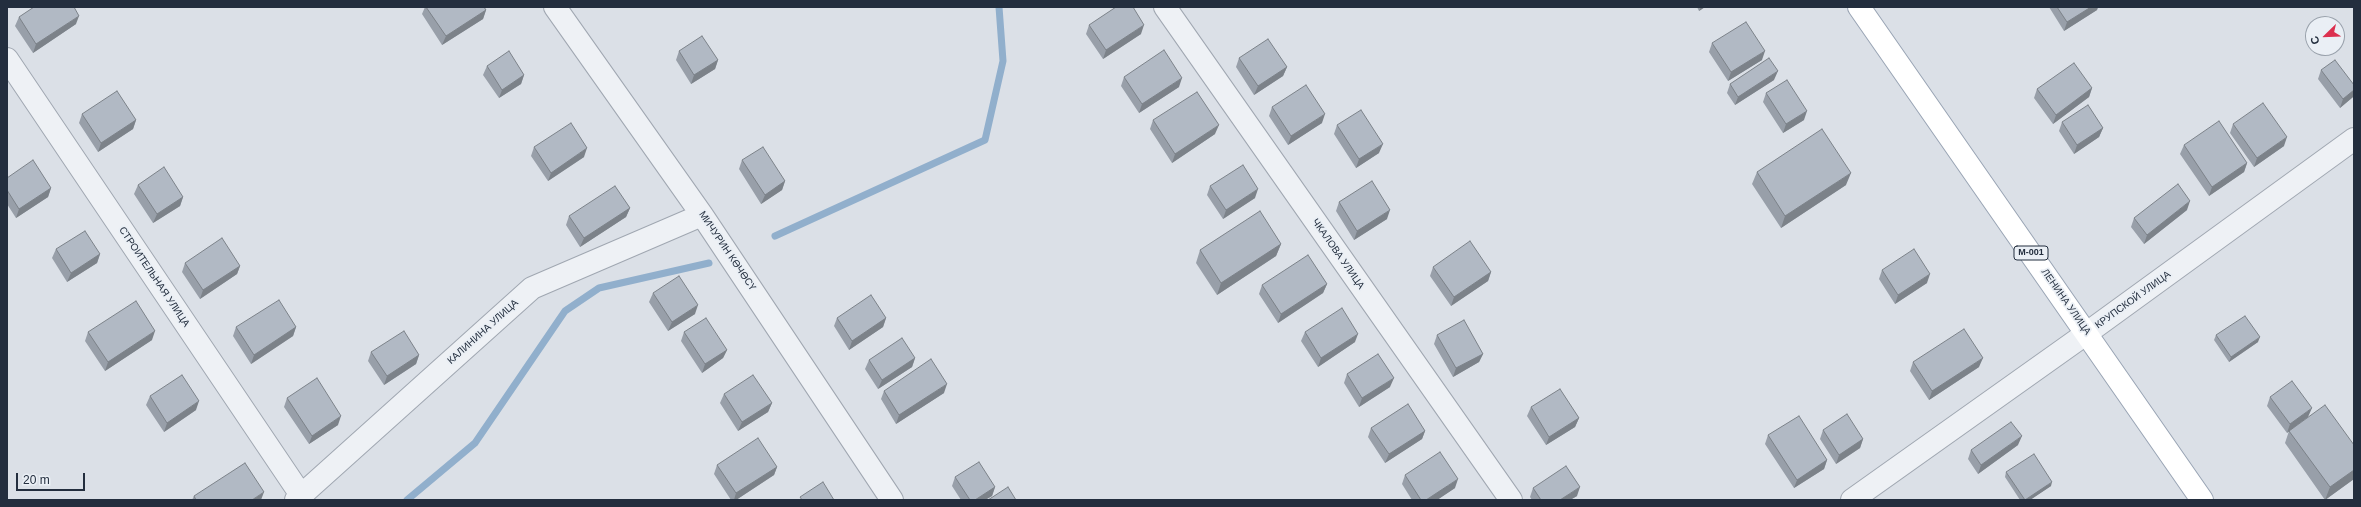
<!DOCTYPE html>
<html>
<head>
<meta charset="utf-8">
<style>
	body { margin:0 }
	#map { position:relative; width:2361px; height:507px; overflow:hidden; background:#dbe0e7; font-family:Arial,sans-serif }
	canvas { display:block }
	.frame { position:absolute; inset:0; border:8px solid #232e3e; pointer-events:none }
	.north { position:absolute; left:2305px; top:16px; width:40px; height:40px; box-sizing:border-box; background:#eaeff5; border:1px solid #9aa2ac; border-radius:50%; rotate:247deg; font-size:11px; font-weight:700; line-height:16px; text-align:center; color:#232e3e }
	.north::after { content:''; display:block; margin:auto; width:14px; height:18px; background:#dc304f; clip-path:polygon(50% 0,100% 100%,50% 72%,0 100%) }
	.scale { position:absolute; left:16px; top:473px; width:69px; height:18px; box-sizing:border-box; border:2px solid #232e3e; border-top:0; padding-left:5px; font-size:12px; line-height:14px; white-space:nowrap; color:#232e3e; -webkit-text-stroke:3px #eaeff5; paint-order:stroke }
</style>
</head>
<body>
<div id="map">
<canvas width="2361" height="507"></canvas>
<div class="frame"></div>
<div class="north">С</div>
<div class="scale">20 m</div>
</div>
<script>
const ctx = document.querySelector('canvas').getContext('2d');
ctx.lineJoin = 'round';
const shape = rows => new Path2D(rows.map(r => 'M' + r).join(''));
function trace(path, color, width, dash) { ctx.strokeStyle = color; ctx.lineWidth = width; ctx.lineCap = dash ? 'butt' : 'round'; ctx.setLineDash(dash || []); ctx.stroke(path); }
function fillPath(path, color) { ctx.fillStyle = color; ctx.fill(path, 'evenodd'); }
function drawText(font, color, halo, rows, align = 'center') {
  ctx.font = font + ' Arial,sans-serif'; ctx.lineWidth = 3.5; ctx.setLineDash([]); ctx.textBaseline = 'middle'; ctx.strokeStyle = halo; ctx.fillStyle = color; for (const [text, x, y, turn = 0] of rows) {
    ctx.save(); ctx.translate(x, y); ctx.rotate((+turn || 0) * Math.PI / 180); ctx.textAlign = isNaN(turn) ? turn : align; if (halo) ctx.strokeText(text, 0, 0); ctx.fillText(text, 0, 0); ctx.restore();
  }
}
const stream = shape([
	[775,236,985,140,1003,61,999,7],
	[407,500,475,443,565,311,599,288,709,263]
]);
const minor = shape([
	[555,7,702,215,892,500],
	[1165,7,1511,500],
	[7,59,301,495],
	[296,500,532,288,702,215],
	[1852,500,2087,333,2354,139]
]);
const major = shape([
	[1859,7,2202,500]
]);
const wall = shape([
	[425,7,484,7,486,10,483,19,442,45,422,14],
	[1697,7,1705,7,1699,11],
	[2049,7,2098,7,2097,10,2064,31],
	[19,17,76,24,33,53,15,26],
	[1089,25,1141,34,1103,59,1086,34],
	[1712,43,1762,60,1728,81,1709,52],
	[679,51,718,60,715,69,691,84,676,60],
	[1239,58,1287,67,1283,76,1254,95,1236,67],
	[487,66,524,75,521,84,499,98,483,75],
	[2321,70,2354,85,2354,95,2353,97,2340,108,2318,79],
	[1124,77,1179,87,1139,113,1121,86],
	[1774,80,1735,105,1727,93,1730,84],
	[2092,88,2089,97,2053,124,2034,98,2037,89],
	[1766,93,1804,120,1783,133,1763,102],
	[1272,107,1322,123,1288,145,1269,116],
	[82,114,136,120,133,129,98,152,79,123],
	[1153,120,1215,134,1172,163,1150,129],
	[2062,122,2103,128,2099,137,2074,154,2059,131],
	[2233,124,2284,146,2254,167,2230,133],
	[1337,125,1379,153,1356,168,1334,134],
	[2184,145,2247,163,2244,172,2209,196,2180,154],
	[534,147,584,157,548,181,531,156],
	[742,160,785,181,782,190,761,204,739,169],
	[1757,172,1846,185,1781,228,1752,184],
	[7,178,51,188,48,197,16,218,7,204],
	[138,185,183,197,180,206,153,223,134,194],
	[1210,186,1255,198,1223,219,1207,195],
	[1339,202,1387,219,1354,240,1336,211],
	[630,208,626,217,580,247,566,225,569,216],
	[2187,210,2144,244,2131,227,2134,218],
	[1281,244,1276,256,1217,295,1196,263,1200,250],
	[56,249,100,254,97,263,67,282,52,258],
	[185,263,240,266,237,274,200,299,182,272],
	[1433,267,1491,272,1488,281,1451,306,1430,276],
	[1882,270,1927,283,1895,304,1879,279],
	[1327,284,1323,293,1278,323,1259,294,1262,285],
	[653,293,695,314,668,331,649,302],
	[837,318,886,318,883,327,849,350,834,326],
	[236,327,296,327,293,336,251,364,233,336],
	[88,332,152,340,105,371,85,341],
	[684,332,727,350,723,358,702,373,681,341],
	[1305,332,1355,342,1318,367,1301,341],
	[1437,335,1483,354,1479,362,1453,377,1434,344],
	[2216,335,2258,342,2229,362,2214,340],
	[371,352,419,355,416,364,384,385,368,361],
	[915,358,912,367,878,389,865,369,869,360],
	[1913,362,1979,367,1929,400,1910,371],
	[1347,374,1390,387,1359,407,1344,383],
	[884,391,944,393,896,424,881,399],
	[724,394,772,403,768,412,738,431,720,403],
	[150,396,196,410,164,432,146,405],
	[2270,397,2308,417,2294,427,2354,445,2354,479,2325,500,2285,443,2289,431,2287,433,2267,406],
	[287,398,338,425,309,444,284,407],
	[1531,407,1579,418,1575,427,1546,445,1527,416],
	[1371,428,1425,431,1422,439,1385,463,1368,437],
	[1823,430,1863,439,1860,448,1836,464,1820,439],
	[1768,435,1827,460,1824,469,1794,488,1765,444],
	[2018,445,1978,474,1968,459,1971,450],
	[717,465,777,467,774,475,736,500,731,500,714,474],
	[2006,472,2051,486,2030,500,2020,500,2005,477],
	[1405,475,1455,488,1437,500,1412,500,1402,484],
	[955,477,995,487,992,496,985,500,961,500,952,486],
	[1533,488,1577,496,1570,500,1532,500,1530,497],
	[194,496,261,500,192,500]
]);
const shadedWall = shape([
	[1701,7,1705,7,1699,11],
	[2091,7,2098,7,2097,10,2064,31,2067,22],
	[486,10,483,19,442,45,446,36],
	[79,16,76,24,33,53,36,44],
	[1144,25,1141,34,1103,59,1106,50],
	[1765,51,1762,60,1728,81,1731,72],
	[718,60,715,69,691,84,694,75],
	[1287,67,1283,76,1254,95,1258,86],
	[1778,71,1774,80,1735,105,1738,97],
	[524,75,521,84,499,98,502,90],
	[1182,78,1179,87,1139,113,1142,104],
	[2092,88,2089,97,2053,124,2056,115],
	[2354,90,2354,95,2353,97,2340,108,2343,99],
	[1807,111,1804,120,1783,133,1786,124],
	[1325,114,1322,123,1288,145,1291,136],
	[136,120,133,129,98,152,101,143],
	[1219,125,1215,134,1172,163,1175,154],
	[2103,128,2099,137,2074,154,2077,145],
	[2287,137,2284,146,2254,167,2257,158],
	[1383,144,1379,153,1356,168,1359,159],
	[587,148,584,157,548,181,551,173],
	[2247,163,2244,172,2209,196,2212,187],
	[1851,173,1846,185,1781,228,1785,216],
	[785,181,782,190,761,204,765,195],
	[51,188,48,197,16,218,19,209],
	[1258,189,1255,198,1223,219,1226,210],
	[183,197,180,206,153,223,157,214],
	[2190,201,2187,210,2144,244,2147,235],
	[630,208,626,217,580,247,584,238],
	[1390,210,1387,219,1354,240,1357,231],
	[1281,244,1276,256,1217,295,1221,283],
	[100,254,97,263,67,282,71,273],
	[240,266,237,274,200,299,203,290],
	[1491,272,1488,281,1451,306,1454,297],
	[1930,274,1927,283,1895,304,1898,295],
	[1327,284,1323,293,1278,323,1281,314],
	[698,305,695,314,668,331,672,322],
	[886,318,883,327,849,350,852,341],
	[296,327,293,336,251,364,254,355],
	[155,331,152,340,105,371,108,362],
	[1358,334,1355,342,1318,367,1321,358],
	[2260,337,2258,342,2229,362,2231,357],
	[727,350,723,358,702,373,705,364],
	[1483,354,1479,362,1453,377,1456,368],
	[419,355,416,364,384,385,387,376],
	[915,358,912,367,878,389,882,380],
	[1983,358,1979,367,1929,400,1932,391],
	[1394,378,1390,387,1359,407,1362,398],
	[947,384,944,393,896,424,899,415],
	[199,401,196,410,164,432,167,423],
	[772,403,768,412,738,431,742,422],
	[2312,408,2308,417,2287,433,2290,424],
	[341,416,338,425,309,444,312,436],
	[1579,418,1575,427,1546,445,1549,437],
	[1425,431,1422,439,1385,463,1389,454],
	[2022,436,2018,445,1978,474,1981,465],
	[1863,439,1860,448,1836,464,1839,455],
	[1827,460,1824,469,1794,488,1797,480],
	[777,467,774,475,736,500,734,500,736,493],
	[2354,470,2354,479,2325,500,2330,487],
	[1458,479,1455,488,1437,500,1426,500],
	[2052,482,2051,486,2030,500,2025,500],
	[995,487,992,496,985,500,975,500],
	[1580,487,1577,496,1570,500,1560,500],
	[264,492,261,500,252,500]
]);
const building = shape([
	[34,7,74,7,79,16,36,44,19,17,34,7],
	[426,7,484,7,486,10,446,36,426,7],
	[1116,7,1133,7,1144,25,1106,50,1089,25,1116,7],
	[2057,7,2091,7,2067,22,2057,7],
	[1746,22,1765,51,1731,72,1712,43,1746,22],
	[702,36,718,60,694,75,679,51,702,36],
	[1268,39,1287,67,1258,86,1239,58,1268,39],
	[1164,50,1182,78,1142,104,1124,77,1164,50],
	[509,51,524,75,502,90,487,66,509,51],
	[1769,58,1778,71,1738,97,1730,84,1769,58],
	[2335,60,2354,85,2354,90,2343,99,2321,70,2335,60],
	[2074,63,2092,88,2056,115,2037,89,2074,63],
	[1787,80,1807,111,1786,124,1766,93,1787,80],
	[1306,85,1325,114,1291,136,1272,107,1306,85],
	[117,91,136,120,101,143,82,114,117,91],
	[1197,92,1219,125,1175,154,1153,120,1197,92],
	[2263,103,2287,137,2257,158,2233,124,2263,103],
	[2088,105,2103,128,2077,145,2062,122,2088,105],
	[1361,110,1383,144,1359,159,1337,125,1361,110],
	[2219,121,2247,163,2212,187,2184,145,2219,121],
	[571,123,587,148,551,173,534,147,571,123],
	[1822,129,1851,173,1785,216,1757,172,1822,129],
	[763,147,785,181,765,195,742,160,763,147],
	[33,160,51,188,19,209,7,190,7,178,33,160],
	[1243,165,1258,189,1226,210,1210,186,1243,165],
	[164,167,183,197,157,214,138,185,164,167],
	[1372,181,1390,210,1357,231,1339,202,1372,181],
	[2178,184,2190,201,2147,235,2134,218,2178,184],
	[615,186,630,208,584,238,569,216,615,186],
	[1260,211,1281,244,1221,283,1200,250,1260,211],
	[85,231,100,254,71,273,56,249,85,231],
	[222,238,240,266,203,290,185,263,222,238],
	[1470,241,1491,272,1454,297,1433,267,1470,241],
	[1914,249,1930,274,1898,295,1882,270,1914,249],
	[1308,255,1327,284,1281,314,1262,285,1308,255],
	[679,276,698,305,672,322,653,293,679,276],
	[871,295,886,318,852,341,837,318,871,295],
	[279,300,296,327,254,355,236,327,279,300],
	[136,301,155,331,108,362,88,332,136,301],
	[1342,308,1358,334,1321,358,1305,332,1342,308],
	[2245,316,2260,337,2231,357,2216,335,2245,316],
	[706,318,727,350,705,364,684,332,706,318],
	[1464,320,1483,354,1456,368,1437,335,1464,320],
	[1964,329,1983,358,1932,391,1913,362,1964,329],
	[404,331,419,355,387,376,371,352,404,331],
	[902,338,915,358,882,380,869,360,902,338],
	[1378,354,1394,378,1362,398,1347,374,1378,354],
	[931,359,947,384,899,415,884,391,931,359],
	[182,375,199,401,167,423,150,396,182,375],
	[753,375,772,403,742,422,724,394,753,375],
	[317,378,341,416,312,436,287,398,317,378],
	[2292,381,2312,408,2290,424,2270,397,2292,381],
	[1560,389,1579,418,1549,437,1531,407,1560,389],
	[1408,404,1425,431,1389,454,1371,428,1408,404],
	[2325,405,2354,445,2354,470,2330,487,2289,431,2325,405],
	[1847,414,1863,439,1839,455,1823,430,1847,414],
	[1799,416,1827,460,1797,480,1768,435,1799,416],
	[2011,422,2022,436,1981,465,1971,450,2011,422],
	[758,438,777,467,736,493,717,465,758,438],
	[1440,452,1458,479,1426,500,1421,500,1405,475,1440,452],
	[2034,454,2052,482,2025,500,2006,472,2034,454],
	[979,462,995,487,975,500,970,500,955,477,979,462],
	[245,463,264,492,252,500,196,500,194,496,245,463],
	[1566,466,1580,487,1560,500,1541,500,1533,488,1566,466],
	[823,482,834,500,802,500,800,497,823,482],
	[1008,487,1016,500,988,500,1008,487]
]);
const shields = [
	[2031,253,34]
];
const shieldNames = [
	["М-001",2031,253]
];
const streetNames = [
	["МИЧУРИН КӨЧӨСҮ",727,251,56],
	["ЧКАЛОВА УЛИЦА",1338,254,55],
	["СТРОИТЕЛЬНАЯ УЛИЦА",154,277,56],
	["КРУПСКОЙ УЛИЦА",2133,300,-36],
	["ЛЕНИНА УЛИЦА",2066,302,55],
	["КАЛИНИНА УЛИЦА",483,332,-42]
];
trace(stream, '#91afcc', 7);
trace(minor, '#a0a7b1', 24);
trace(major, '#99a4b4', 24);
trace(minor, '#eef1f5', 22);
trace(major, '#fff', 22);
fillPath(wall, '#989fa9');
fillPath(shadedWall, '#7c8289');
fillPath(building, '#b1b9c4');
trace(building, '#7c8289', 1);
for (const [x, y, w] of shields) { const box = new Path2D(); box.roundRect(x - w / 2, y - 7, w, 14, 3); ctx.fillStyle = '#eaeff5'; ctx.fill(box); trace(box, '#232e3e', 1); }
drawText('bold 9px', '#232e3e', null, shieldNames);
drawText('10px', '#232e3e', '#eaeff5', streetNames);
</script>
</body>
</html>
